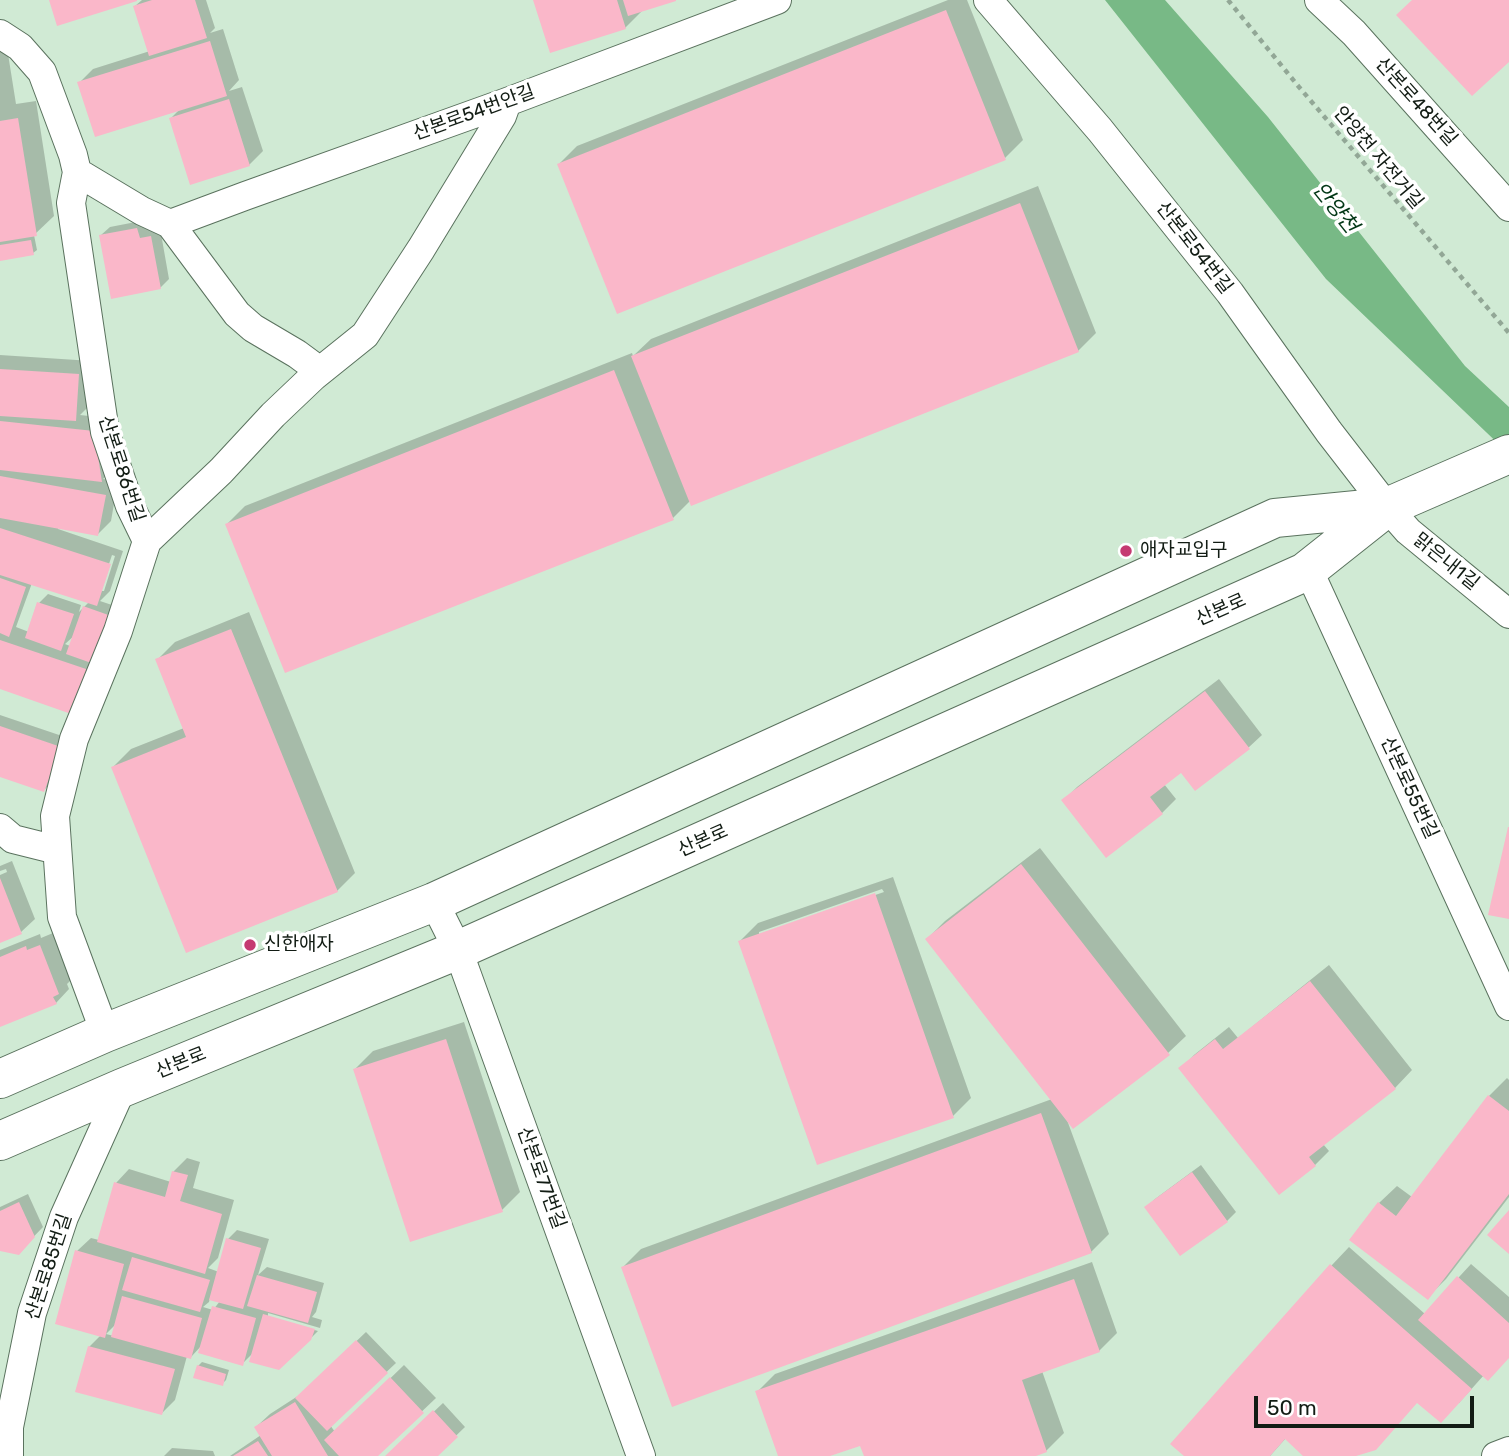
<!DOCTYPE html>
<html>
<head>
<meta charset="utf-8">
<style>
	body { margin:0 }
	#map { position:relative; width:1509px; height:1456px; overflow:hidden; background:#d0ead4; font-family:Rubik,sans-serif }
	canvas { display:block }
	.scale { position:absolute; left:1254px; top:1396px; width:220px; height:32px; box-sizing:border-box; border:4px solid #121c14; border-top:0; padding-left:9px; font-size:21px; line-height:24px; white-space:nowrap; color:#121c14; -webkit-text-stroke:5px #fff; paint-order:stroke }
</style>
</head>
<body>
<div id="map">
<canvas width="1509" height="1456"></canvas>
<div class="scale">50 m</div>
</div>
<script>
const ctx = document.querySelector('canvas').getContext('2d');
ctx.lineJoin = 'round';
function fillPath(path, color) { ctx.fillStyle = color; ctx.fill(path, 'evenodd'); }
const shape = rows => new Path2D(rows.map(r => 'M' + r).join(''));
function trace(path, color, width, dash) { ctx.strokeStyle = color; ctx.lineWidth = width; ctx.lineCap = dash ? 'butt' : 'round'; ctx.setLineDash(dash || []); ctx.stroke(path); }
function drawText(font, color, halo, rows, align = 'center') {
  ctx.font = font + ' Rubik,"Noto Sans KR",sans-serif'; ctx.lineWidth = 7; ctx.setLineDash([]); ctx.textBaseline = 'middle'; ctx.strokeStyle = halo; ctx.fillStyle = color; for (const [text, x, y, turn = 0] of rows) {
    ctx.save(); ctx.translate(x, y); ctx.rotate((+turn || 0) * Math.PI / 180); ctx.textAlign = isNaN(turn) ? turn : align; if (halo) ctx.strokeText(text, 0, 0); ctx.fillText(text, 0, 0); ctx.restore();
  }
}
const water = shape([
	[1105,0,1165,0,1268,117,1465,366,1509,407,1509,454,1326,279]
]);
const shadow = shape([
	[142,0,206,0,215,28,210,33,223,29,239,80,229,91,242,87,263,151,249,165,171,118,181,108,79,83,93,69,150,51,135,6],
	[534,0,672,0,643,10,625,28],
	[948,0,967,0,1023,140,1005,158,559,164,577,146],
	[5,35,16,104,36,101,54,216,34,235,37,250,33,253,0,259,0,36],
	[1038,186,1096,333,1078,351,690,501,673,518,227,524,245,506,632,353,633,356,651,339],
	[146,220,148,230,160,228,169,279,160,288,101,235,110,227],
	[0,355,92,361,89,406,80,415,107,418,115,467,103,479,118,481,111,521,98,534,58,527,58,529,123,551,110,591,100,601,121,608,87,699,0,687],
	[112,555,115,556,104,591,100,591],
	[32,583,89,602,79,612,81,605,48,594,39,603,29,632,16,627],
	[75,635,70,646,65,644],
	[249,612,355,873,337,891,113,767,131,749,184,728,157,660,175,642],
	[1219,679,1262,735,1248,748,1181,770,1164,784,1176,799,1162,813,1106,856,1064,800,1077,787],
	[0,715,68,738,53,781,44,790,0,775],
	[1040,848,1186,1036,1168,1053,1067,1120,1109,1234,1091,1252,623,1267,641,1249,1052,1099,927,939,945,921],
	[12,861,35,919,21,932,0,941,0,875,7,872,6,869,0,871,0,866],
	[893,877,971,1098,953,1116,740,941,758,923],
	[882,889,884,892,759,935,759,932],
	[53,933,72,979,67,984,69,989,56,1003,0,1025,0,950,40,934,41,938],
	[1329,965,1412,1070,1395,1088,1323,1144,1329,1151,1315,1165,1280,1193,1181,1069,1194,1055,1229,1027,1238,1038],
	[464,1022,520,1192,502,1210,355,1069,373,1051],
	[1507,1078,1509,1080,1509,1197,1446,1279,1428,1297,1379,1203,1397,1186,1412,1197,1489,1096],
	[187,1158,200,1162,193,1188,234,1200,218,1258,208,1268,219,1272,228,1239,237,1230,269,1239,258,1275,267,1267,324,1283,316,1312,312,1317,322,1320,320,1328,268,1313,268,1317,318,1331,310,1339,254,1352,242,1364,203,1344,191,1357,187,1356,175,1400,162,1413,89,1347,101,1335,77,1251,91,1238,99,1240,116,1183,129,1169,171,1182,173,1172],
	[210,1298,220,1301,213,1310,203,1307,209,1302],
	[117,1323,114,1336,106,1334],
	[1201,1165,1236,1212,1227,1221,1146,1207,1155,1199],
	[28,1194,43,1227,18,1253,0,1249,0,1207],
	[1349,1247,1425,1314,1471,1264,1509,1297,1509,1357,1484,1375,1459,1403,1418,1401,1350,1456,1306,1456,1286,1438,1270,1456,1187,1456,1172,1443,1332,1265],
	[1092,1262,1117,1333,1099,1351,1042,1371,1064,1433,1046,1451,1031,1456,865,1456,861,1443,825,1456,780,1456,757,1392,775,1374],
	[366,1332,396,1363,330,1425,335,1432,404,1365,436,1398,375,1456,230,1456,261,1435,256,1427,270,1414,301,1394],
	[202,1362,229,1370,226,1380,222,1384,198,1366],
	[443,1403,465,1427,435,1456,387,1456],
	[172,1448,213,1451,215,1456,164,1456]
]);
const building = shape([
	[49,0,137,0,137,1,57,26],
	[152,0,195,0,207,38,149,56,133,6],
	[533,0,617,0,626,29,550,53],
	[623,0,676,0,676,1,628,16],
	[1412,0,1509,0,1509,62,1472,96,1396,15],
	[946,10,1006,160,617,314,557,164],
	[210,41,227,96,95,137,77,82],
	[229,99,250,166,190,185,169,118],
	[18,118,37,236,0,242,0,121],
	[1020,203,1079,352,691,506,631,356],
	[137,228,140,238,151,236,161,289,111,299,99,235],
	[31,240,34,255,0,261,0,245],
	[0,369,79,374,76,421,0,416],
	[614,370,674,520,285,673,225,524],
	[0,421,94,431,102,482,0,470],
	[0,476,106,495,98,536,0,518],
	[0,528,111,564,97,606,0,575],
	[0,578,26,587,9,637,0,633],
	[37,602,74,614,61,651,25,638],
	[83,606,114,617,97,665,66,654],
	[231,629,338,892,186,953,111,767,186,737,155,659],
	[0,640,89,670,74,715,0,689],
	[1205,691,1250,749,1195,791,1181,773,1150,797,1163,814,1106,858,1061,800],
	[0,726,61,747,44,792,0,777],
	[1508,827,1509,827,1509,919,1488,915],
	[1021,864,1170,1055,1073,1129,925,939],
	[0,878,22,934,0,943],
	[875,893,954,1118,817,1165,738,941],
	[40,945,59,994,53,997,57,1004,0,1027,0,957,26,946,27,950],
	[1310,981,1396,1089,1309,1157,1316,1166,1279,1195,1178,1068,1215,1039,1223,1049],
	[446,1039,503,1212,410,1242,353,1069],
	[1488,1095,1509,1111,1509,1194,1428,1300,1349,1240,1378,1202,1396,1216],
	[1041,1113,1092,1253,672,1407,621,1267],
	[172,1171,188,1175,180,1201,222,1214,205,1274,97,1242,114,1182,165,1197],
	[1192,1172,1228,1222,1180,1256,1144,1207],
	[19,1202,35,1237,19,1255,0,1251,0,1211],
	[1509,1210,1509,1254,1487,1235],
	[226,1238,261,1248,243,1309,209,1300],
	[75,1250,124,1264,105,1338,55,1324],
	[132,1257,210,1280,200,1312,122,1290],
	[1330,1264,1472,1389,1441,1423,1417,1403,1376,1450,1356,1456,1303,1456,1285,1439,1270,1456,1184,1456,1170,1444],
	[257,1275,317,1292,308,1323,247,1306],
	[1457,1276,1509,1323,1509,1358,1488,1381,1418,1320],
	[1074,1279,1100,1352,1022,1380,1047,1452,1036,1456,864,1456,860,1446,830,1456,778,1456,755,1391],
	[122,1296,202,1318,191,1359,111,1337],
	[212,1306,256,1318,243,1366,198,1353],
	[263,1314,315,1329,311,1340,279,1370,249,1362],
	[356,1340,388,1373,327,1431,295,1398],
	[88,1346,175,1369,162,1415,75,1392],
	[197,1365,226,1374,223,1386,193,1378],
	[390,1377,424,1413,378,1456,339,1456,324,1440],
	[295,1402,328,1456,272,1456,254,1427],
	[433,1410,458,1437,438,1456,385,1456],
	[258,1441,268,1456,233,1456]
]);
const path = shape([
	[1228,0,1299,87,1509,333]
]);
const street = shape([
	[988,0,1100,130,1230,293,1329,432,1387,507,1408,531,1509,614],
	[1319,0,1354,33,1509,207],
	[0,34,20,47,42,72,73,155,77,172,71,203,105,432,130,506,147,541,118,631,74,739,55,816,62,917,105,1033],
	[77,172,142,211,170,224,237,314,253,328,297,354,320,371],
	[170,224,245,196,507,102,777,0],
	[147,541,221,471,273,415,314,376,365,335,421,249,502,116,507,102],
	[1305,572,1315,584,1509,1006],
	[0,828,13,839,57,850],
	[434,902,458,950,641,1456],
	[9,1456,9,1427,32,1313,64,1217,122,1088],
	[1496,1456,1509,1451]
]);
const secondary = shape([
	[0,1079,105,1033,434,902,1275,518,1387,507],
	[0,1141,122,1088,458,950,1305,572,1387,507,1509,454]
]);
const markers = [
	[1126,551,7,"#c53a71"],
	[250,945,7,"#c53a71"]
];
const streetNames = [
	["산본로48번길",1416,102,48],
	["산본로54번안길",474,113,-20],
	["안양천 자전거길",1378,158,50],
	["산본로54번길",1194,248,52],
	["산본로86번길",121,469,72],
	["맑은내1길",1446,562,39],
	["산본로",1221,610,-24],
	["산본로55번길",1409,788,65],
	["산본로",703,841,-24],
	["산본로",181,1063,-22],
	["산본로77번길",541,1178,70],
	["산본로85번길",49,1267,-72]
];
const poiNames = [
	["애자교입구",1140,551],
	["신한애자",264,945]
];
const waterNames = [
	["안양천",1335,208,51]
];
fillPath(water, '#78b986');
fillPath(shadow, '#0003');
fillPath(building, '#fab7c9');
trace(street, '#5a725e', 30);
trace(secondary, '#5a725e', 40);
trace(path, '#92a796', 4.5, [5, 5]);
trace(street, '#fff', 28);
trace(secondary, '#fff', 38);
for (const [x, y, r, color] of markers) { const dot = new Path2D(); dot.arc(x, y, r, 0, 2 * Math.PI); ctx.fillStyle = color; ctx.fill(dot); trace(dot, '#fff', 2.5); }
drawText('19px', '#121c14', '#fff', streetNames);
drawText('19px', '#121c14', '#fff', poiNames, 'left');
drawText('italic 21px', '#023716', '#fff', waterNames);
</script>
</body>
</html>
